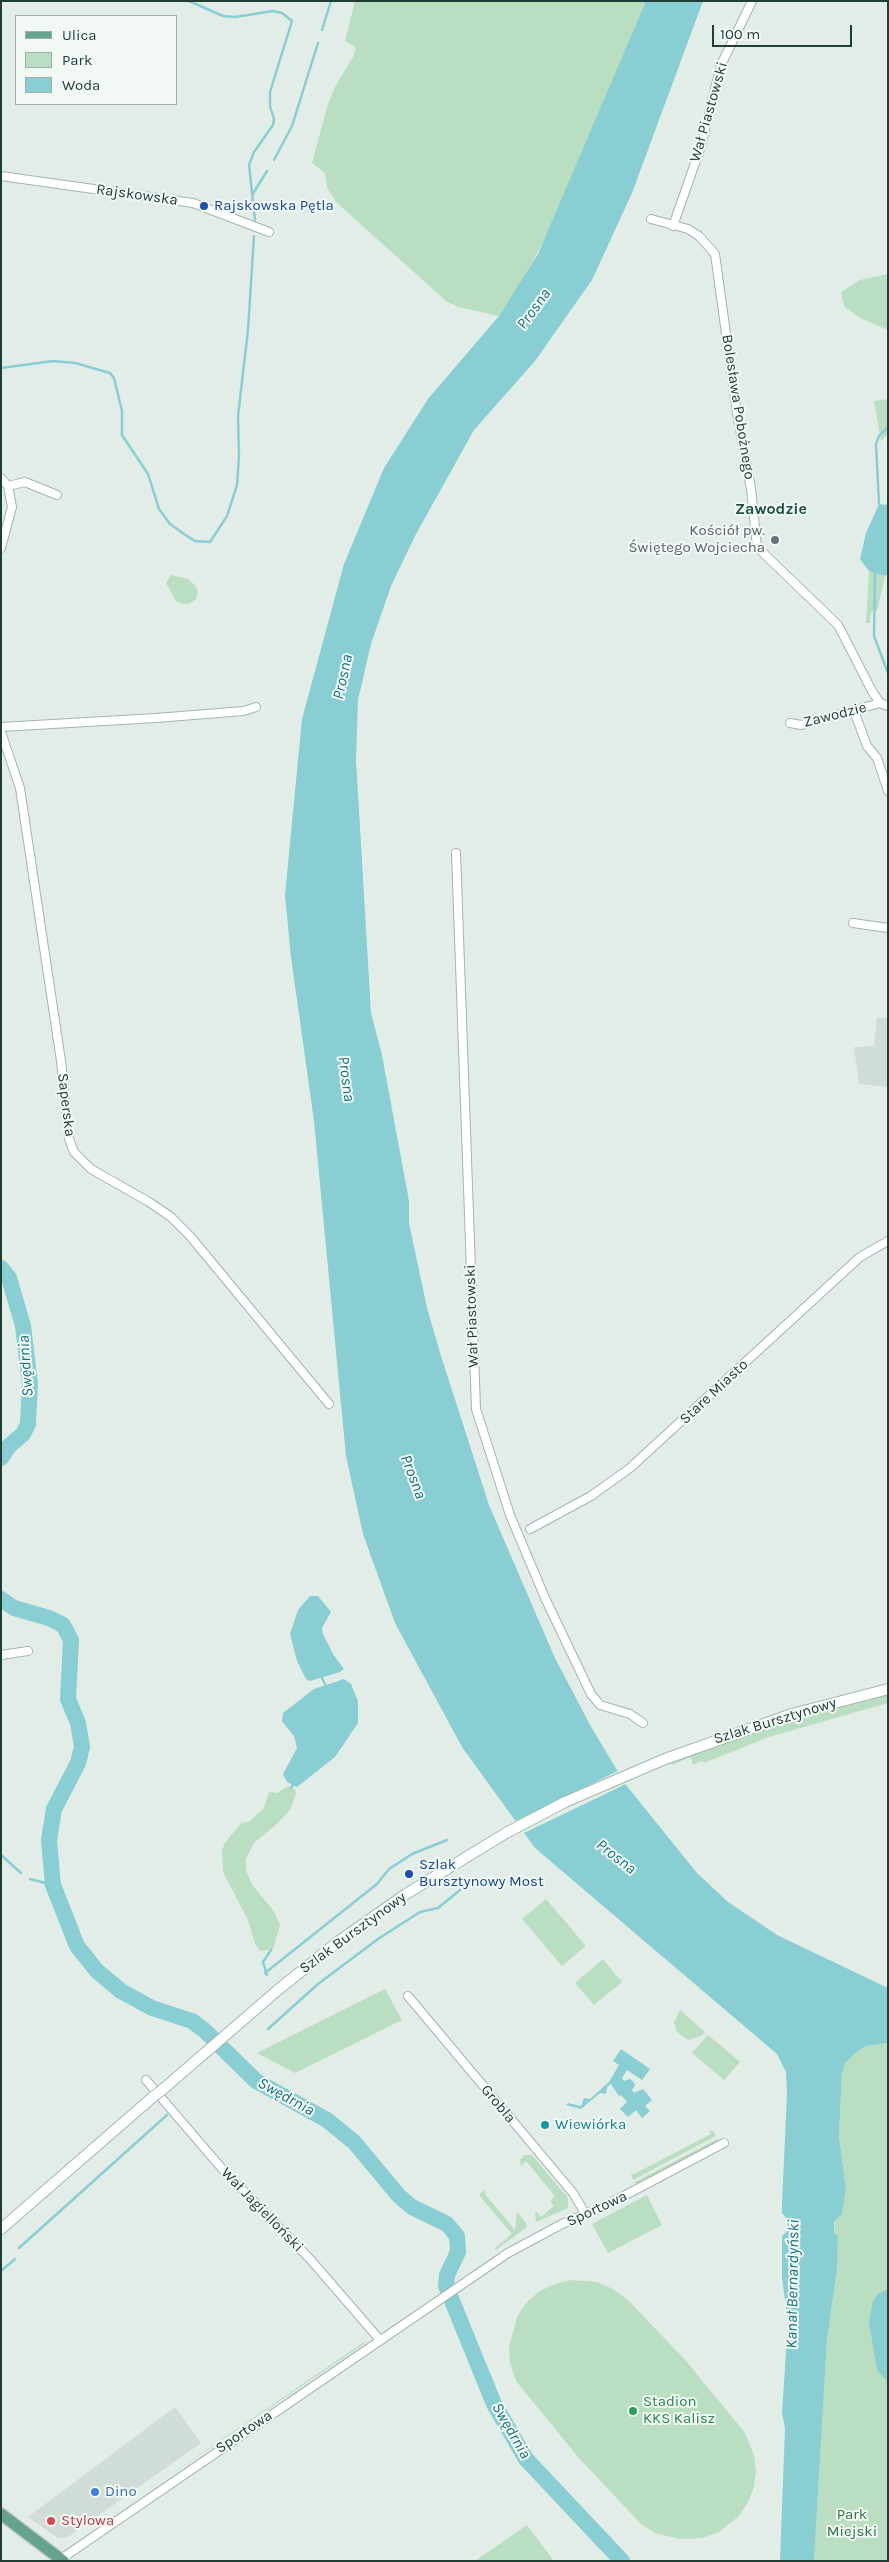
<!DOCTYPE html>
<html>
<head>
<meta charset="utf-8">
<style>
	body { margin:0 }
	#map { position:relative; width:889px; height:2562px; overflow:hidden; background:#e2ede7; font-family:Karla,sans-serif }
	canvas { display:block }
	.frame { position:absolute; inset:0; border:2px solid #213e34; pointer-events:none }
	.legend { position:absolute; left:15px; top:15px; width:162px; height:90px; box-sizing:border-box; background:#f2f9f5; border:1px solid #9eaea8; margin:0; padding:6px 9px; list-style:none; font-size:15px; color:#213e34 }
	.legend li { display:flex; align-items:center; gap:10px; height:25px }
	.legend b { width:25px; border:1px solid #9eaea8 }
	.scale { position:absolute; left:712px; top:25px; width:140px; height:22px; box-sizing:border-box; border:2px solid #213e34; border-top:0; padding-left:6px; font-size:15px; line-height:18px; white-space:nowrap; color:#213e34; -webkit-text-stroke:4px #f2f9f5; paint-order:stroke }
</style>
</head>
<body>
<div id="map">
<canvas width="889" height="2562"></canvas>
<div class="frame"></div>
<ul class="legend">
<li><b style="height:6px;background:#65a38e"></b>Ulica</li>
<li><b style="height:14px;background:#badec1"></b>Park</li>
<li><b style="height:14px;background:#88ced3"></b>Woda</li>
</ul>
<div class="scale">100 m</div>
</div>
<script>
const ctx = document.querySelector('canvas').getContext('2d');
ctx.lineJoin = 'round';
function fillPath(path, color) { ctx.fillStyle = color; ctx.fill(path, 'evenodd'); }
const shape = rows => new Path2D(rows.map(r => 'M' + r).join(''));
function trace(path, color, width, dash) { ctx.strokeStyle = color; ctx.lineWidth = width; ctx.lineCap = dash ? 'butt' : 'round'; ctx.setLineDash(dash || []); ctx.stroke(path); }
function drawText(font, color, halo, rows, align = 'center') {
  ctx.font = font + ' Karla,sans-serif'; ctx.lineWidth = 4; ctx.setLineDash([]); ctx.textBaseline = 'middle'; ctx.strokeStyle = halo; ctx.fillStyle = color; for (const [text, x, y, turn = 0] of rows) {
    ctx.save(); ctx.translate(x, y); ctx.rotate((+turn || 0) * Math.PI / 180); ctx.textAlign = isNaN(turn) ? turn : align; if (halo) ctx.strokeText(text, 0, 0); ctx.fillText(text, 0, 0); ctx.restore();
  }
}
const built = shape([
	[877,1018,888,1018,888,1087,859,1084,854,1047,874,1046],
	[175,2407,201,2443,68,2537,58,2538,28,2517]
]);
const green = shape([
	[355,1,646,1,549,231,520,285,499,316,458,307,446,301,336,202,327,187,325,173,312,163,328,104,335,87,354,55,356,47,345,41],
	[888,274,888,330,860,318,844,306,841,292,860,280],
	[888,399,888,434,881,441,874,401],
	[869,571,885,576,877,611,871,612,870,623,866,623],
	[171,575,188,579,196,586,198,592,196,599,189,604,183,604,176,601,166,583],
	[888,1694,888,1703,769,1737,704,1763,702,1761,693,1765,691,1757,672,1765,670,1761,760,1729],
	[288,1786,295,1790,296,1794,290,1810,278,1823,254,1843,246,1859,246,1871,253,1886,273,1910,280,1925,273,1949,260,1951,255,1944,248,1920,223,1872,222,1850,225,1843,241,1823,250,1821,264,1808,269,1792,277,1793],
	[546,1899,586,1946,562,1966,522,1919],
	[603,1959,622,1982,594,2005,575,1983],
	[385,1989,402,2020,295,2073,257,2053],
	[680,2010,705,2032,701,2036,688,2040,677,2032,674,2023],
	[708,2035,740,2062,724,2080,692,2053],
	[888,2043,888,2561,814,2561,827,2340,837,2269,838,2237,834,2232,835,2222,842,2214,846,2190,839,2136,842,2073,846,2062,858,2051,866,2046],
	[709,2130,714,2132,716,2136,633,2180,630,2171,632,2175,711,2134],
	[719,2138,715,2144,640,2183,633,2183],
	[524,2155,532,2155,568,2198,568,2208,536,2222,535,2213,537,2212,541,2217,554,2206,550,2201,555,2196,526,2161,521,2166,520,2160],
	[485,2189,485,2194,515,2230,517,2212,526,2223,527,2227,496,2250,495,2248,512,2234,479,2195],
	[647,2195,662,2225,608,2253,592,2224],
	[571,2280,597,2282,613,2289,627,2299,687,2362,745,2433,754,2455,756,2471,754,2487,748,2502,739,2516,719,2532,703,2538,679,2539,655,2533,641,2524,578,2457,516,2381,510,2363,509,2346,518,2315,527,2302,540,2291,555,2284],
	[367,2341,361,2346,142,2494,364,2342],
	[527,2525,554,2561,475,2561]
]);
const water = shape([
	[646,1,703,1,632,193,592,280,535,361,474,430,416,534,391,586,371,644,358,700,356,760,371,1013,382,1055,409,1201,409,1223,427,1308,441,1356,489,1505,554,1656,590,1725,626,1785,697,1873,728,1902,777,1935,888,1988,888,2043,866,2046,858,2051,846,2062,842,2073,839,2136,846,2190,842,2214,834,2222,834,2232,838,2237,837,2269,827,2340,814,2561,780,2561,785,2428,782,2413,788,2322,782,2278,782,2236,787,2231,788,2220,782,2213,782,2204,787,2095,786,2072,777,2054,535,1848,462,1747,395,1623,363,1534,346,1456,314,1121,291,957,285,895,302,719,344,564,384,468,428,399,499,316,538,254],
	[879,504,888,505,888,574,885,576,869,571,860,559,866,533],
	[310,1596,318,1596,331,1612,322,1628,323,1634,333,1654,344,1669,340,1672,310,1681,306,1679,297,1661,290,1634,298,1610],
	[344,1679,351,1684,358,1701,358,1723,335,1757,297,1787,287,1782,283,1774,297,1748,294,1736,282,1721,283,1713,314,1689],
	[621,2049,650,2069,642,2080,627,2070,622,2078,624,2081,630,2079,633,2081,635,2085,632,2090,634,2093,643,2089,652,2100,645,2106,650,2111,642,2118,636,2110,628,2117,620,2109,627,2102,621,2095,619,2096,611,2084,607,2087,606,2094,600,2093,581,2109,566,2105,568,2103,581,2106,584,2098,590,2099,609,2082,619,2065,613,2061],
	[888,2289,887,2330,888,2382,877,2370,869,2322,873,2301,877,2295]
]);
const pier = shape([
	[620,1770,628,1783,522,1834,513,1822]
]);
const stream = shape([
	[189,1,223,16,235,17,273,11,282,13,292,21,270,92,270,106,274,119,273,125,254,152,249,165,255,220],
	[322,30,331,1],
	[274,160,292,126,318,43],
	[252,195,267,171],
	[1,368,53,361,75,363,110,373,114,378,122,411,122,435,148,474,159,509,170,524,184,534,195,541,210,542,227,516,237,485,239,456,238,416,248,330,254,236],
	[879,504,876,444,879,436,888,427],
	[875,574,874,636,888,673],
	[322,1678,325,1684],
	[291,1788,293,1785],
	[1,1855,21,1873],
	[30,1879,53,1885],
	[265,1973,377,1884,389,1869,412,1854,447,1840],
	[267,1975,263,1962,271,1950],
	[268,2029,318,1984,378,1939,420,1912,438,1908,460,1890],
	[19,2248,167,2115],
	[1,2271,15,2259]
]);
const river = shape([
	[1,1268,9,1278,23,1326,30,1384,28,1424,23,1434,9,1446,1,1458],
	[1,1599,14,1608,49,1618,63,1625,71,1640,68,1699,78,1723,82,1747,78,1763,54,1809,49,1840,53,1885,77,1946,97,1971,121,1991,152,2008,192,2021,204,2030,256,2081,327,2120,354,2142,399,2196,412,2207,447,2224,457,2236,458,2252,447,2275,446,2286,494,2404,526,2459,622,2561]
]);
const street = shape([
	[1,176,193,203,269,232],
	[651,219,688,229,699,236,715,254,737,413,751,489,757,547,838,625,872,691,880,703,888,706],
	[673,226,701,146,721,65,752,1],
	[1,478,8,486,25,482,57,495],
	[1,548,12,507,8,486],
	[854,711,867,746,877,758,888,791],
	[790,723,801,725,880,703],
	[1,727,156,718,244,711,256,707],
	[1,732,20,788,61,1061,69,1139,74,1152,91,1169,149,1202,171,1217,190,1236,329,1404],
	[456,853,476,1409,510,1515,545,1598,591,1694,600,1705,630,1714,643,1723],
	[853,923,888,928],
	[530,1529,591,1496,630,1468,860,1257,888,1241],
	[1,1655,28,1651],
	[408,1996,573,2193,586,2215],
	[146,2080,224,2171,310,2259,380,2340],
	[61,2559,508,2253,562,2224,601,2208,724,2143]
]);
const secondary = shape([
	[162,2090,279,1989,339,1941,406,1894,506,1833,565,1802,665,1759,792,1714,888,1689],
	[1,2229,154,2096]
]);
const primary = shape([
	[1,2514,63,2561]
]);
const secondaryBridge = shape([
	[154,2096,162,2090]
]);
const markers = [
	[204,206,5,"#1a4fb4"],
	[775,540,5,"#6b7280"],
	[409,1874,5,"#1a4fb4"],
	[545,2125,5,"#0f9aa8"],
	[633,2411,5,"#2e9e5b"],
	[95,2492,5,"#3f7fe0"],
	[51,2521,5,"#e0444e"]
];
const streetNames = [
	["Wał Piastowski",709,112,-74],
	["Rajskowska",137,195,8],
	["Bolesława Pobożnego",738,407,81],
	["Zawodzie",835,715,-14],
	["Saperska",66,1105,83],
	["Wał Piastowski",472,1316,-92],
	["Stare Miasto",714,1392,-43],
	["Szlak Bursztynowy",775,1721,-17],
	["Szlak Bursztynowy",353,1933,-36],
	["Grobla",498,2104,50],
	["Sportowa",597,2209,-25],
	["Wał Jagielloński",262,2210,46],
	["Sportowa",244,2432,-34]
];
const transitNames = [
	["Rajskowska Pętla",214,206],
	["Szlak",419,1865],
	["Bursztynowy Most",419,1882]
];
const worshipNames = [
	["Kościół pw.",765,531],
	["Świętego Wojciecha",765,548]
];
const cultureNames = [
	["Wiewiórka",555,2125]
];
const leisureNames = [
	["Stadion",643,2402],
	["KKS Kalisz",643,2419]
];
const shopNames = [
	["Dino",105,2492]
];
const parkNames = [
	["Park",852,2515],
	["Miejski",852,2532]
];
const healthNames = [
	["Stylowa",61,2521]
];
const waterNames = [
	["Prosna",534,309,-54],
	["Prosna",343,677,-78],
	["Prosna",346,1079,82],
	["Swędrnia",26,1366,-94],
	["Prosna",413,1477,69],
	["Prosna",616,1857,38],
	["Swędrnia",286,2097,29],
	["Kanał Bernardyński",793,2284,-89],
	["Swędrnia",511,2431,60]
];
const neighbourhoodNames = [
	["Zawodzie",771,509]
];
fillPath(built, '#d0dcd6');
fillPath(green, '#badec1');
fillPath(water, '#88ced3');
fillPath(pier, '#e2ede7');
trace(stream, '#88ced3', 2.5);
trace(river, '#88ced3', 16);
trace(street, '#a4b5ae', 10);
trace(secondary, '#a0b9ae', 12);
trace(primary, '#c1c9c6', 14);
trace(street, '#fff', 8);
trace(secondary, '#fff', 10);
trace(primary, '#65a38e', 11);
trace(secondaryBridge, '#a0b9ae', 12, []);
trace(secondaryBridge, '#fff', 10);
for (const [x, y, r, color] of markers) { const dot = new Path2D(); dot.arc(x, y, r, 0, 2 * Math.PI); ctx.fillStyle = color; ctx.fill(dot); trace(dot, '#f2f9f5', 2); }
drawText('15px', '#213e34', '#f2f9f5', streetNames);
drawText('15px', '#164399', '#f2f9f5', transitNames, 'left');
drawText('15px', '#5b616d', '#f2f9f5', worshipNames, 'right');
drawText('15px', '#0d838f', '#f2f9f5', cultureNames, 'left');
drawText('15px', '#27864d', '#f2f9f5', leisureNames, 'left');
drawText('15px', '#366cbe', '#f2f9f5', shopNames, 'left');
drawText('15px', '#2a7642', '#f2f9f5', parkNames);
drawText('15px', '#be3a42', '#f2f9f5', healthNames, 'left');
drawText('italic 16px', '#19737c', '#f2f9f5', waterNames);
drawText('bold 16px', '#1c5140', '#f2f9f5', neighbourhoodNames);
</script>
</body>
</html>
